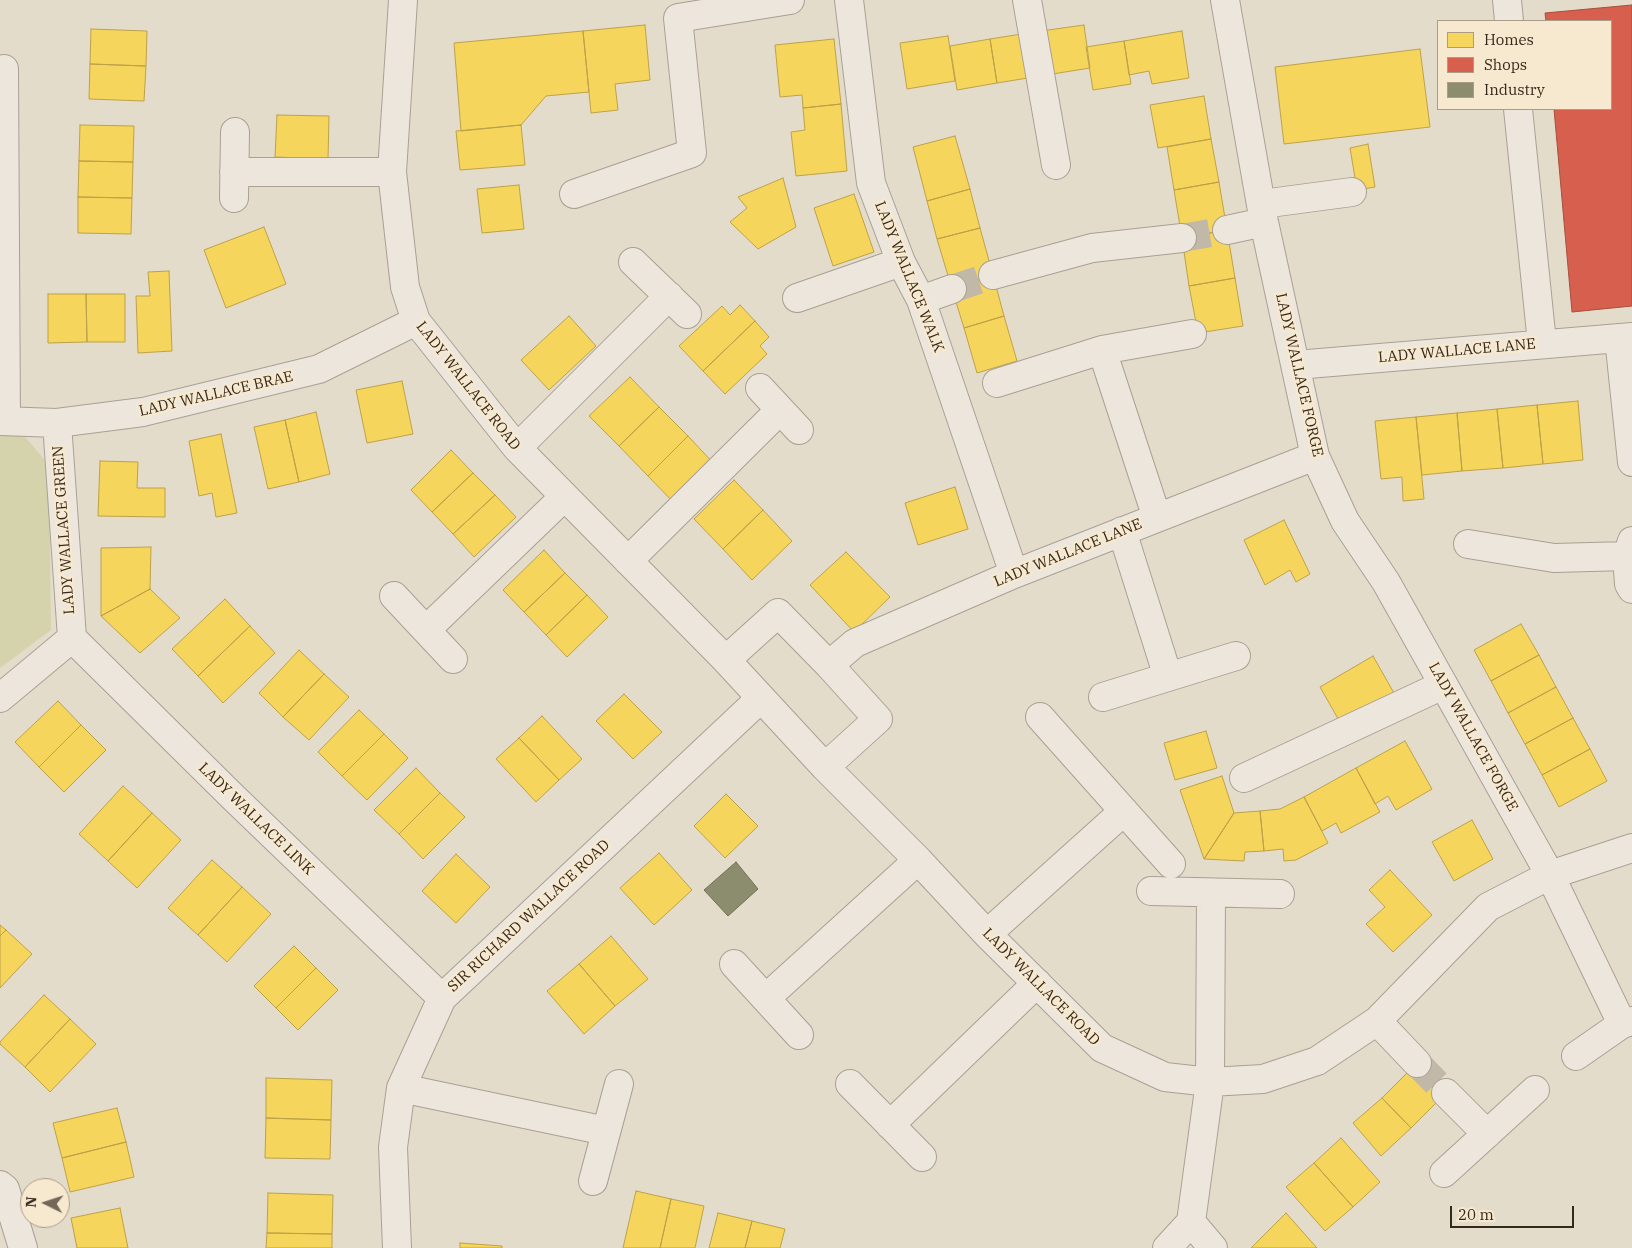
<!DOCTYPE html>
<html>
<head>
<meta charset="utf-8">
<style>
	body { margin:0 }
	#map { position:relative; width:1632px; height:1248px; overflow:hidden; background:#e4dcca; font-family:"IBM Plex Serif",serif }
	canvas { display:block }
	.legend { position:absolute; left:1437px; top:20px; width:175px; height:90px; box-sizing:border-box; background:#f6e9cf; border:1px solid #aa9c87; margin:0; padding:6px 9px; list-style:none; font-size:15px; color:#37281c }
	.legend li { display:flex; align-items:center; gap:10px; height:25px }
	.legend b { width:25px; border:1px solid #aa9c87 }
	.north { position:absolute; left:20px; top:1178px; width:50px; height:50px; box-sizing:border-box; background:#f6e9cf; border:1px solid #aa9c87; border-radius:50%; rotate:274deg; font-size:14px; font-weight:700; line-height:20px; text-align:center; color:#37281c }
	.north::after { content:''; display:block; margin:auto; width:18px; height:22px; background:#746759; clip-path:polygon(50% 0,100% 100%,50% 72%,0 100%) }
	.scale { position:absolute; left:1450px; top:1206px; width:124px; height:22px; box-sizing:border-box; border:2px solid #37281c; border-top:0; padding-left:6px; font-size:15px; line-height:18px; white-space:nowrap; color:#37281c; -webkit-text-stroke:4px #f6e9cf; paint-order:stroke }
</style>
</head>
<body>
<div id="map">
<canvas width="1632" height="1248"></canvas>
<ul class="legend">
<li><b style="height:14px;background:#f6d55c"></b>Homes</li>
<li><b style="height:14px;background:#d6604d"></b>Shops</li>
<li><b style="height:14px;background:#8c8c6e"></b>Industry</li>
</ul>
<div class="north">N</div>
<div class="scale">20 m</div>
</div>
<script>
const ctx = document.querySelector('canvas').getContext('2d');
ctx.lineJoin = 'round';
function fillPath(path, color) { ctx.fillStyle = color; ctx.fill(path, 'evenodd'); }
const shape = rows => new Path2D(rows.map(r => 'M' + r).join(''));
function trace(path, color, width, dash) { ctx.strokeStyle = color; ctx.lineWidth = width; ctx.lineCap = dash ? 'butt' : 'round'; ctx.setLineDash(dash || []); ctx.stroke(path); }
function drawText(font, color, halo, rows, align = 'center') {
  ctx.font = font + ' "IBM Plex Serif",serif'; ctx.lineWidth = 5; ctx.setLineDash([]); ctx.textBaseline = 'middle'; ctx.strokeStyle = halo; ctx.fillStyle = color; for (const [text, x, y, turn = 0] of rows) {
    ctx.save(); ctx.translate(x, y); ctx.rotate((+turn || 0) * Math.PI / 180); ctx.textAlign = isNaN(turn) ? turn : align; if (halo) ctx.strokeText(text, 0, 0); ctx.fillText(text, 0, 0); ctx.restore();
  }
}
const green = shape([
	[21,432,49,465,51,630,0,668,0,433]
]);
const homes = shape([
	[645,25,650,80,615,84,618,110,591,113,583,31,645,25],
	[1084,25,1090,68,1040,76,1034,32,1084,25],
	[91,29,147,31,146,66,90,64,91,29],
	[583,31,589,92,546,96,521,125,461,131,454,43,583,31],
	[1182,31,1189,78,1152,84,1149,71,1129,75,1124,41,1182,31],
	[1034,32,1040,76,997,83,990,39,1034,32],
	[948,36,955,81,907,89,900,43,948,36],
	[834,39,841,104,803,108,802,95,780,97,775,45,834,39],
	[990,39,997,83,957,90,950,46,990,39],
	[1124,41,1131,84,1093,90,1086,47,1124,41],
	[1420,49,1430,127,1284,144,1275,67,1420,49],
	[90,64,146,66,144,101,89,99,90,64],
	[1204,96,1211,139,1158,148,1150,105,1204,96],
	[841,104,847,171,796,176,791,132,805,130,803,108,841,104],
	[277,115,329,116,328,159,275,157,277,115],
	[80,125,134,126,133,162,79,161,80,125],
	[521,125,525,165,460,170,456,131,521,125],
	[955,136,970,189,927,201,913,147,955,136],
	[1211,139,1219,182,1174,190,1167,147,1211,139],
	[1368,144,1375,187,1357,190,1350,148,1368,144],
	[79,161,133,162,132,198,78,197,79,161],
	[783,178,796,227,758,249,730,222,747,208,738,197,783,178],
	[1219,182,1227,230,1182,238,1174,190,1219,182],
	[519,185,524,229,482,233,477,189,519,185],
	[970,189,980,228,937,239,927,201,970,189],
	[854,194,874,252,833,266,814,208,854,194],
	[78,197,132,198,131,234,78,233,78,197],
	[264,227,286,284,226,308,204,250,264,227],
	[980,228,993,275,952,289,937,239,980,228],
	[1227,230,1235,278,1189,286,1182,238,1227,230],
	[169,271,172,351,138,353,136,296,150,296,148,272,169,271],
	[993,275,1004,316,964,328,952,289,993,275],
	[1235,278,1243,326,1198,333,1189,286,1235,278],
	[48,294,86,294,87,342,48,343,48,294],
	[86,294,125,294,125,342,87,342,86,294],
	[740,305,755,321,703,371,679,346,722,306,730,315,740,305],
	[569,316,596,346,549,390,521,360,569,316],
	[1004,316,1017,361,977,373,964,328,1004,316],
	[755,321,769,337,760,346,767,354,725,394,703,371,755,321],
	[630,377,659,407,619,446,589,416,630,377],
	[402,381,413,434,367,443,356,390,402,381],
	[1578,401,1583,460,1543,464,1537,405,1578,401],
	[1537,405,1543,464,1503,468,1497,409,1537,405],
	[659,407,688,436,648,476,619,446,659,407],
	[1497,409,1503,468,1462,471,1457,413,1497,409],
	[316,412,330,474,299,482,285,420,316,412],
	[1457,413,1462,471,1422,475,1416,417,1457,413],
	[1416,417,1424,499,1403,501,1402,477,1381,479,1375,421,1416,417],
	[285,420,299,482,268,489,254,427,285,420],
	[221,434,237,513,216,517,212,493,199,496,189,441,221,434],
	[688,436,717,467,677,506,648,476,688,436],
	[451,450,473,473,432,512,411,490,451,450],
	[100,461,138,462,137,488,165,488,165,517,98,516,100,461],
	[473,473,495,495,453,534,432,512,473,473],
	[734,480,763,510,723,549,694,519,734,480],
	[955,487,968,529,918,545,905,503,955,487],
	[495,495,516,517,474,557,453,534,495,495],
	[763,510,792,541,752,580,723,549,763,510],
	[1284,520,1310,574,1296,582,1290,570,1265,585,1244,540,1284,520],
	[151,547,150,589,101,616,101,548,151,547],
	[544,550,565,573,524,612,503,590,544,550],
	[846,552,890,597,854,632,810,585,846,552],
	[565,573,587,595,546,635,524,612,565,573],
	[150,589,180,618,140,653,101,616,150,589],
	[587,595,608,617,567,657,546,635,587,595],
	[225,599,250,626,198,676,172,649,225,599],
	[1521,624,1539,655,1491,681,1474,650,1521,624],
	[250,626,275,653,223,703,198,676,250,626],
	[299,650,324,674,283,717,259,693,299,650],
	[1539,655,1556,687,1508,713,1491,681,1539,655],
	[1373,656,1394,693,1341,724,1320,687,1373,656],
	[324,674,349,697,309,740,283,717,324,674],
	[1556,687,1573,718,1525,744,1508,713,1556,687],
	[624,694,662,732,633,759,596,721,624,694],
	[58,701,81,725,39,767,15,742,58,701],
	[359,710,384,734,342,776,318,752,359,710],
	[542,716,582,759,559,780,519,738,542,716],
	[1573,718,1590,749,1542,775,1525,744,1573,718],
	[81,725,106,750,64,792,39,767,81,725],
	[1206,731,1217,768,1175,780,1164,743,1206,731],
	[384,734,408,758,367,800,342,776,384,734],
	[519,738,559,780,536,802,496,759,519,738],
	[1405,741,1432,789,1396,810,1388,796,1375,804,1356,768,1405,741],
	[1590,749,1607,781,1559,807,1542,775,1590,749],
	[416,768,440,793,399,834,374,810,416,768],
	[1356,768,1380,812,1341,833,1336,823,1322,831,1304,797,1356,768],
	[1222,776,1234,813,1204,859,1180,790,1222,776],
	[123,786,152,813,108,861,79,834,123,786],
	[440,793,465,817,423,859,399,834,440,793],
	[726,794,758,826,725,858,694,826,726,794],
	[1304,797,1328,843,1296,860,1284,861,1283,849,1264,851,1260,811,1280,809,1304,797],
	[1260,811,1264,851,1245,852,1244,861,1204,859,1234,813,1260,811],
	[152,813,181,840,137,888,108,861,152,813],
	[1472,820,1493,859,1454,881,1432,842,1472,820],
	[659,853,692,890,654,925,620,888,659,853],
	[456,854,490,887,456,923,422,891,456,854],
	[212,860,242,887,198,935,168,908,212,860],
	[1390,870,1432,915,1393,952,1366,924,1385,907,1369,890,1390,870],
	[242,887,271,914,227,962,198,935,242,887],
	[0,925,6,930,0,936,0,925],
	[6,930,32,954,0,988,0,936,6,930],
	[611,936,648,979,615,1006,579,964,611,936],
	[294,946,316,968,276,1008,254,986,294,946],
	[579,964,615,1006,584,1034,547,991,579,964],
	[316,968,338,990,298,1030,276,1008,316,968],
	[44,995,70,1019,25,1067,0,1044,0,1042,44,995],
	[70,1019,96,1044,50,1092,25,1067,70,1019],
	[1417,1063,1446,1093,1411,1128,1382,1098,1417,1063],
	[266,1078,332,1080,331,1120,266,1118,266,1078],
	[1382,1098,1411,1128,1381,1156,1353,1123,1382,1098],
	[117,1108,126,1142,62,1158,53,1123,117,1108],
	[266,1118,331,1120,330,1159,265,1158,266,1118],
	[1341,1138,1380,1182,1353,1207,1314,1163,1341,1138],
	[126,1142,134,1177,70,1192,62,1158,126,1142],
	[1314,1163,1353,1207,1325,1231,1286,1187,1314,1163],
	[636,1191,671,1199,660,1248,623,1248,636,1191],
	[268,1193,333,1195,332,1234,267,1233,268,1193],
	[671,1199,704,1206,695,1248,660,1248,671,1199],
	[120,1208,128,1248,77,1248,71,1218,120,1208],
	[718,1213,752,1221,745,1248,709,1248,718,1213],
	[1286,1213,1317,1248,1251,1248,1286,1213],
	[752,1221,785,1229,780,1248,745,1248,752,1221],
	[267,1233,332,1234,332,1248,266,1248,267,1233],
	[460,1243,502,1246,502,1248,460,1248,460,1243]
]);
const shops = shape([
	[1632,5,1632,306,1572,312,1554,109,1611,109,1611,21,1546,21,1545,13,1632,5]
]);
const industry = shape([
	[736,862,758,889,728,916,704,890,736,862]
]);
const minorTunnel = shape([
	[1182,238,1227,230],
	[952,289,993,275],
	[1417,1063,1446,1093]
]);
const minor = shape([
	[403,0,392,172,405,287,416,321,517,448,726,660,825,767,918,860,987,934,1102,1048,1165,1077,1210,1082,1263,1079,1317,1061,1377,1021,1488,907,1550,875,1632,848],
	[849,0,871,183,901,262,921,300,1014,574],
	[1027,0,1056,165],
	[1225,0,1264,222,1315,456,1345,521,1386,582,1550,875,1622,1024],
	[1507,0,1509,21],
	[4,69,6,421],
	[1518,109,1542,343],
	[234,172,392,172],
	[574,194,692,153,678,18,790,0],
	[234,198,235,132],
	[1262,204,1352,192],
	[1227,230,1264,222],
	[633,262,687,314],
	[993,275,1092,248,1182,238],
	[797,298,901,262],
	[921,300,952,289],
	[1619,338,1632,462],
	[1102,350,1157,518],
	[1296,365,1632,337],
	[997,383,1102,350,1192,334],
	[760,388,799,430],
	[0,421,57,423,143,412,319,369,416,321],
	[57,423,72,638],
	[517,448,669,296],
	[1122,531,1168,677],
	[1632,541,1627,556,1629,584,1632,589],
	[1468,544,1554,558,1627,556],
	[628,561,780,410],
	[394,596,453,659],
	[426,630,564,497],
	[72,638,234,798,442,998],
	[726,660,778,613,829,665,878,719,825,767],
	[829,665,855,643,1014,574,1315,456],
	[1103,697,1236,656],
	[0,698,72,638],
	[1040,717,1171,864],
	[1244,778,1443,685],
	[1151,891,1280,894],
	[987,934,1124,811],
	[734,964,799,1035],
	[766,998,918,860],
	[1377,1021,1417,1063],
	[1576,1056,1622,1024,1632,1021],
	[850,1084,922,1157],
	[401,1088,606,1131],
	[1446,1093,1487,1134],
	[890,1125,1037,983],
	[1444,1173,1535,1090],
	[593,1181,619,1084],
	[0,1185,5,1189,23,1248],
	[1191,1222,1213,1248],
	[397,1248,393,1147,401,1088,442,998,761,698],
	[1167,1248,1191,1222,1210,1082,1211,893]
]);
const streetNames = [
	["LADY WALLACE WALK",909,277,68],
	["LADY WALLACE LANE",1457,351,-5],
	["LADY WALLACE FORGE",1299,375,77],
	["LADY WALLACE ROAD",468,386,52],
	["LADY WALLACE BRAE",216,394,-13],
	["LADY WALLACE GREEN",64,530,-94],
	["LADY WALLACE LANE",1068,553,-22],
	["LADY WALLACE FORGE",1473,737,61],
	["LADY WALLACE LINK",256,819,44],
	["SIR RICHARD WALLACE ROAD",529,916,-43],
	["LADY WALLACE ROAD",1041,987,45]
];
fillPath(green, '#d4d3ac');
fillPath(homes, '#f6d55c');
trace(homes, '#bda149', 1);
fillPath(shops, '#d6604d');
trace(shops, '#a64f3e', 1);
fillPath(industry, '#8c8c6e');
trace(industry, '#726e55', 1);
trace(minorTunnel, '#c1b8a7', 28, [28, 14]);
trace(minor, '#a9a094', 30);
trace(minor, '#ece6dc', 28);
drawText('15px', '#37281c', '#f6e9cf', streetNames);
</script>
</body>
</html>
